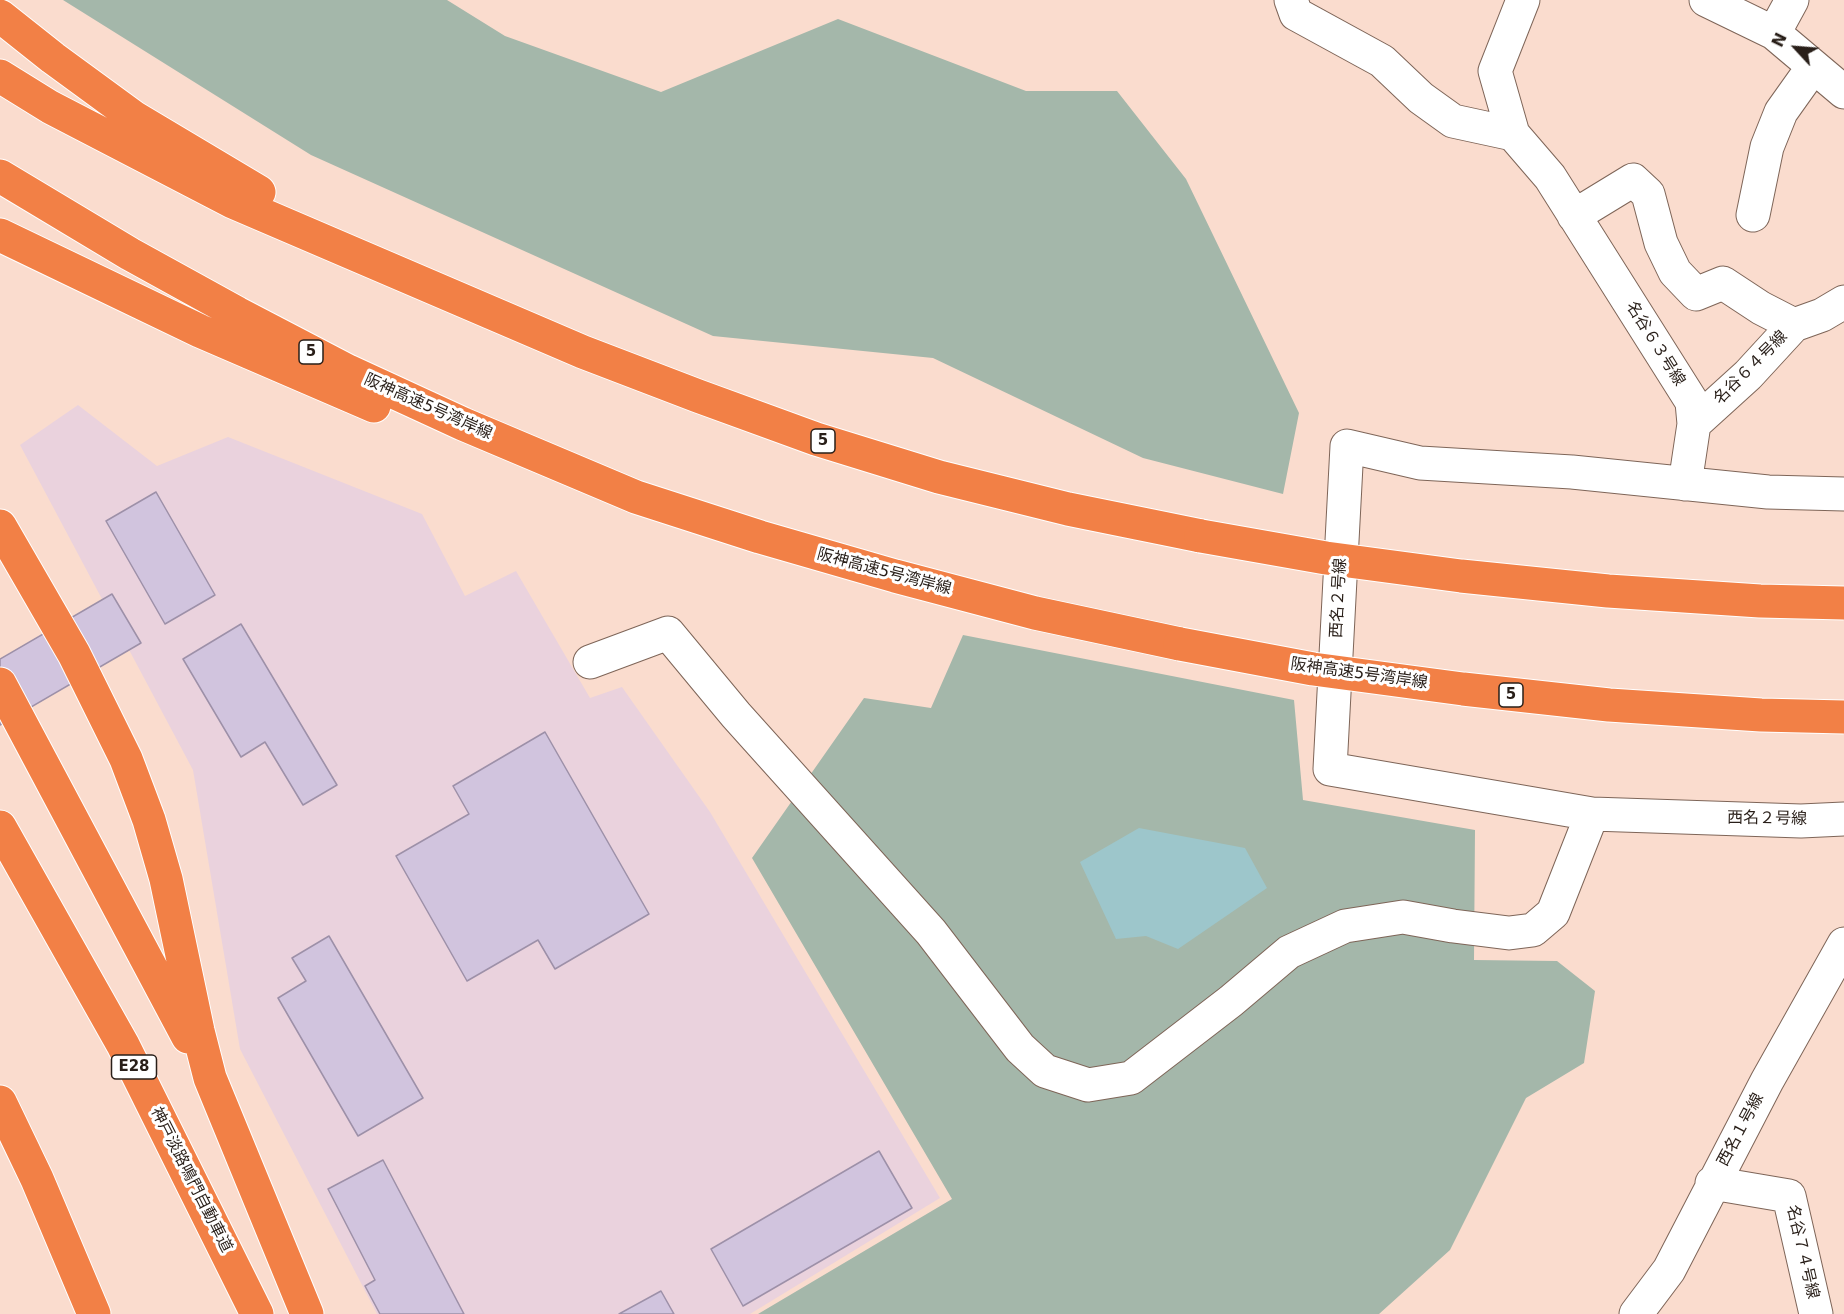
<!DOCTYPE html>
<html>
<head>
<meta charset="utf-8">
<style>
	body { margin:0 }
	#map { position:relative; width:1844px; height:1314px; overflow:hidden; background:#fadcce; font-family:"DejaVu Sans",sans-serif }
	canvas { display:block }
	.north { position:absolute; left:1766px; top:18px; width:60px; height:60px; -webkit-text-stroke:4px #fff; paint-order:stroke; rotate:296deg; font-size:16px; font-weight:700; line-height:24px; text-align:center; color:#291f19 }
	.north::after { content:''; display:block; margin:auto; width:21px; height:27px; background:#291f19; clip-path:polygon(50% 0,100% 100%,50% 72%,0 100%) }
</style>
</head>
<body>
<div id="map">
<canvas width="1844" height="1314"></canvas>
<div class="north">N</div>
</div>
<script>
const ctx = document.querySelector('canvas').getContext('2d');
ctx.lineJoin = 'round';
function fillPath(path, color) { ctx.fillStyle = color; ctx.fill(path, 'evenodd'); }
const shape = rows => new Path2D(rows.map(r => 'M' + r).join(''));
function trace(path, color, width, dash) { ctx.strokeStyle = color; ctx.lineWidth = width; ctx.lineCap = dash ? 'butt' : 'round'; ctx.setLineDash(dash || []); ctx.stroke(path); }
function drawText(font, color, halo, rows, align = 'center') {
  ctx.font = font + ' "DejaVu Sans","Noto Sans JP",sans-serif'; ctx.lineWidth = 6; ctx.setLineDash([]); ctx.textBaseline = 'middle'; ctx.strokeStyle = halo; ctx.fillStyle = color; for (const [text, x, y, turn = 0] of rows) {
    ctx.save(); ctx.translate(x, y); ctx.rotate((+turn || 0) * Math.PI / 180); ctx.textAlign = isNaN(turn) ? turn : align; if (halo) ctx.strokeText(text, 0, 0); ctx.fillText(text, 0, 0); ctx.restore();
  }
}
const commercial = shape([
	[78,405,157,466,228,437,422,514,465,596,516,571,590,698,622,687,710,812,940,1198,750,1314,377,1314,240,1049,193,770,20,445]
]);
const green = shape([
	[63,0,447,0,505,36,661,92,838,19,1026,91,1117,91,1186,179,1299,413,1283,494,1143,458,933,358,713,336,311,155],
	[963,635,1294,700,1303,800,1475,830,1474,960,1557,961,1595,991,1584,1063,1526,1098,1450,1250,1379,1314,758,1314,952,1199,752,858,864,698,931,708]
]);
const water = shape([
	[1139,828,1245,848,1267,888,1178,949,1146,936,1116,939,1080,862]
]);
const building = shape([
	[156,492,215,595,165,624,106,521,156,492],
	[112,594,141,643,0,725,0,659,112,594],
	[241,624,337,785,303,805,265,742,241,757,183,659,241,624],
	[545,732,649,914,555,969,538,940,467,981,396,856,469,814,453,786,545,732],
	[329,936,423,1098,358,1136,278,998,306,981,292,958,329,936],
	[879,1151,912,1208,743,1306,711,1249,879,1151],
	[383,1160,464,1314,380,1314,365,1286,375,1280,328,1189,383,1160],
	[661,1291,674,1314,619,1314,661,1291]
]);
const minor = shape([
	[1291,0,1296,14,1382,61,1421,98,1453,121,1513,134],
	[1523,0,1495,71,1513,134,1550,177,1692,402,1694,424,1685,484],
	[1706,0,1774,33,1844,92],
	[1774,33,1792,0],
	[1753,215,1767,147,1781,112,1813,67],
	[1574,216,1633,180,1648,194,1661,243,1675,272,1696,294,1723,283,1761,308,1794,325],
	[1694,424,1748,375,1794,325,1822,315,1844,302],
	[1844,494,1768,492,1572,472,1420,463,1347,446,1330,769,1592,814,1801,821,1844,819],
	[590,662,668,633,736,715,931,932,1020,1048,1045,1071,1088,1085,1131,1078,1231,1001,1289,952,1345,926,1403,917,1453,926,1509,933,1533,930,1553,913,1592,814],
	[1712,1183,1789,1196,1816,1314],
	[1636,1314,1669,1270,1767,1081,1844,944]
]);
const highway = shape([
	[0,16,53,58,135,118,259,192],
	[0,76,50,107,233,202,583,352,698,396,816,439,939,477,1068,509,1201,536],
	[0,176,130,254,237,313,348,371,463,424,636,497,760,537,895,576,1035,613,1180,644],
	[0,235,200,331,374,406],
	[0,526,74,654,126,759,149,820,166,879,198,1031,210,1078,307,1314],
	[0,684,188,1037],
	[0,827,123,1045,257,1314],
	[0,1102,37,1179,94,1314]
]);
const highwayBridge = shape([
	[1201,536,1326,558,1461,576,1608,591,1760,601,1844,603],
	[1180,644,1313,669,1463,689,1609,705,1761,715,1844,717]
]);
const shields = [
	[311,352,24],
	[823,441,24],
	[1511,695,24],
	[134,1067,45]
];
const shieldNames = [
	["5",311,352],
	["5",823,441],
	["5",1511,695],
	["E28",134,1067]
];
const streetNames = [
	["名谷６３号線",1655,344,58],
	["名谷６４号線",1751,368,-45],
	["阪神高速5号湾岸線",428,407,24],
	["阪神高速5号湾岸線",884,572,15],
	["西名２号線",1339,598,-87],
	["阪神高速5号湾岸線",1359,674,8],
	["西名２号線",1767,819,1],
	["西名１号線",1741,1130,-62],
	["神戸淡路鳴門自動車道",191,1180,63],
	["名谷７４号線",1802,1252,77]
];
fillPath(commercial, '#ead2dd');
fillPath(green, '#a4b7aa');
fillPath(water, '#9dc6cb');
fillPath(building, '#d1c4de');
trace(building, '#9d90a8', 1.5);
trace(minor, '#7e6558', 35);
trace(highway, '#fff', 35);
trace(minor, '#fff', 33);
trace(highway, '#f28046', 33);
trace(highwayBridge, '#fff', 35, []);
trace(highwayBridge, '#f28046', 33);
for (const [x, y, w] of shields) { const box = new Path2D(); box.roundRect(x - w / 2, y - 12, w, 24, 4.5); ctx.fillStyle = '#fff'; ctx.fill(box); trace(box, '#291f19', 1.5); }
drawText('bold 15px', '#291f19', null, shieldNames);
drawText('16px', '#291f19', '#fff', streetNames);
</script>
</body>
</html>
